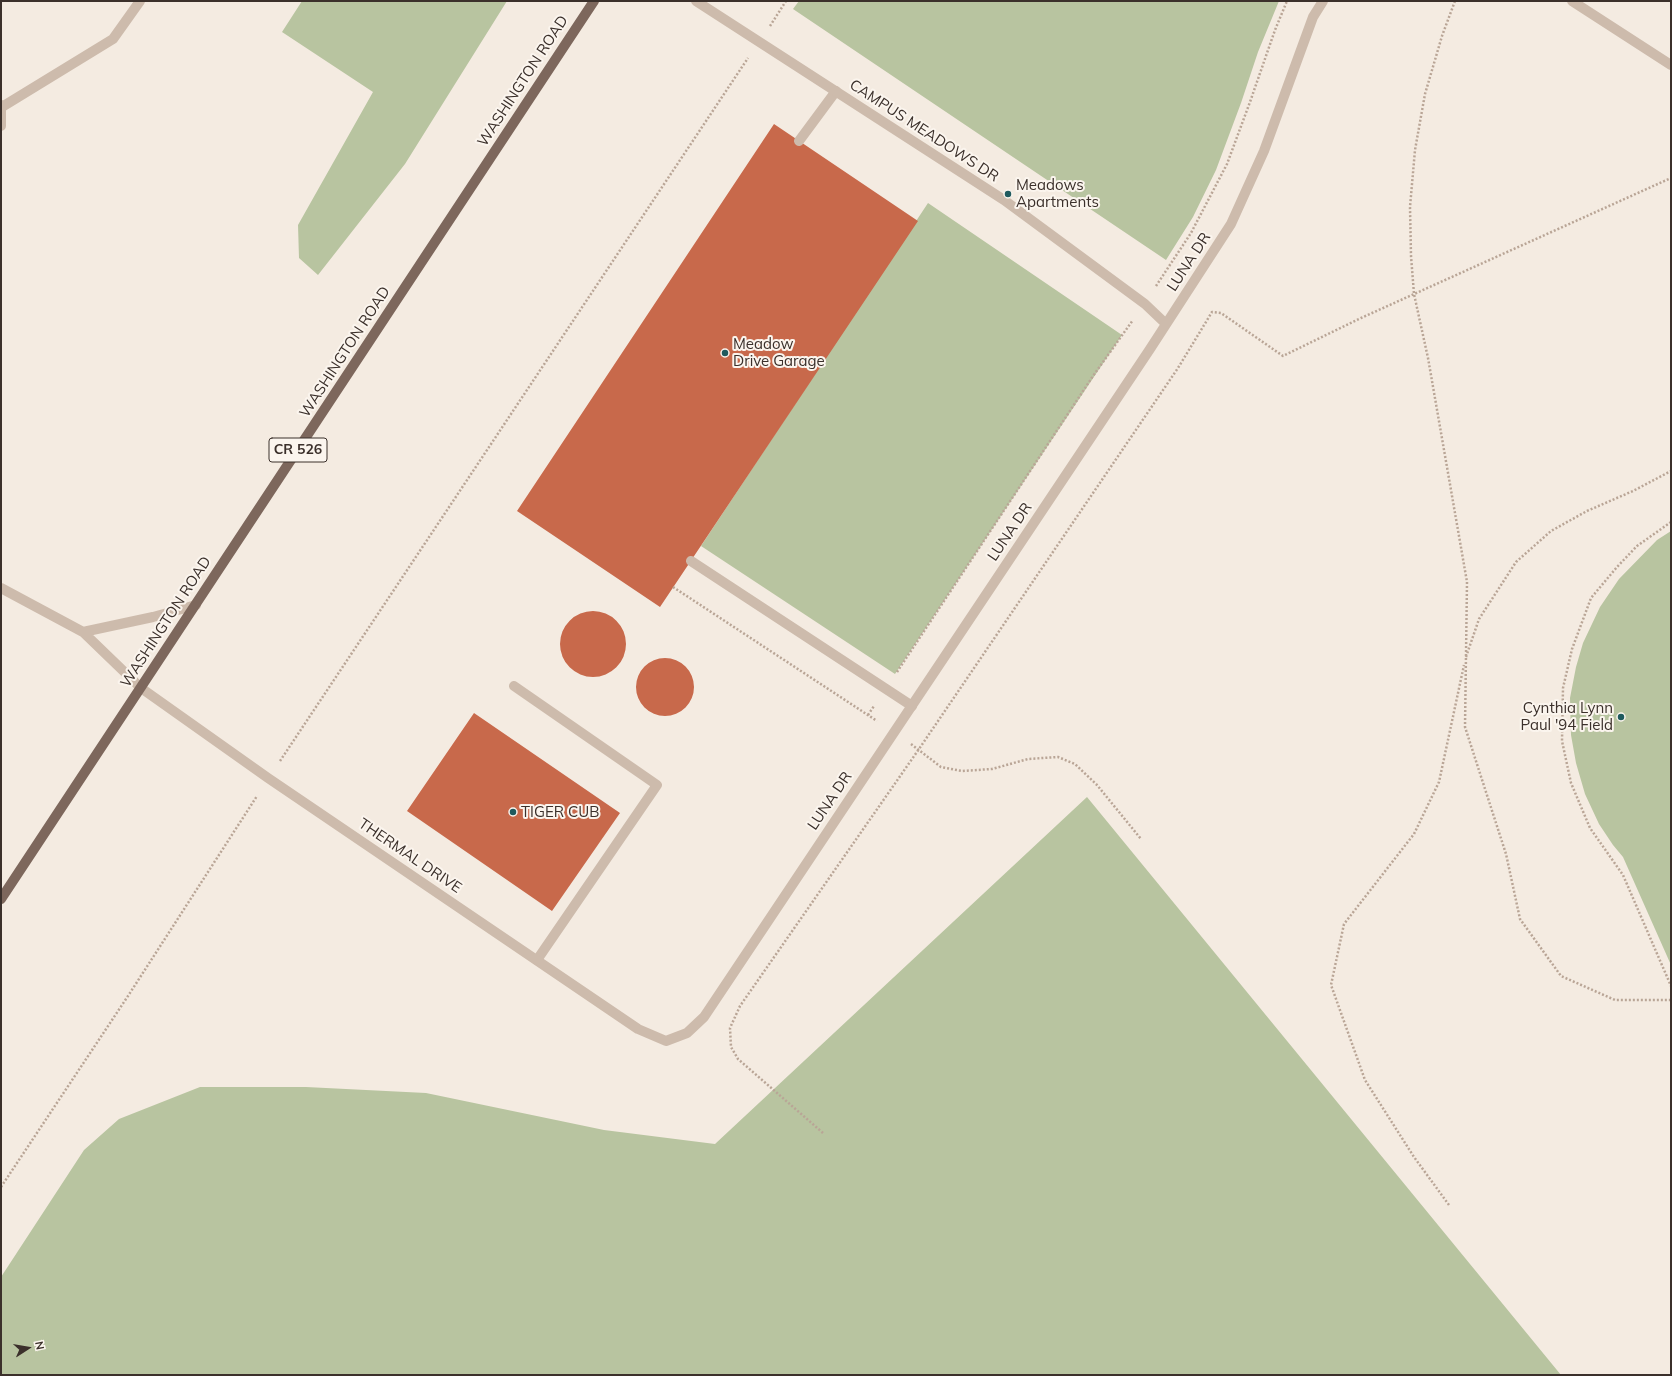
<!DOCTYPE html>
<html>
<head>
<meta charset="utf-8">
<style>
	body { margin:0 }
	#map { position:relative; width:1672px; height:1376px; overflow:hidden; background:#f4ebe1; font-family:Mulish,sans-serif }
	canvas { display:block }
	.frame { position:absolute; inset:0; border:2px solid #3b302b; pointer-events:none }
	.north { position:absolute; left:8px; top:1328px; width:40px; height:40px; -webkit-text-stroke:3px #fbf5ee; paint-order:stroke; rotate:78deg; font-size:11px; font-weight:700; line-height:16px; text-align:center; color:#3b302b }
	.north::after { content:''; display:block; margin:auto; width:14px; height:18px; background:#3b302b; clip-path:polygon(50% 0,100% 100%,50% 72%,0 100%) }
</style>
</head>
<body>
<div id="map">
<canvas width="1672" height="1376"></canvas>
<div class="frame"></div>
<div class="north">N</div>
</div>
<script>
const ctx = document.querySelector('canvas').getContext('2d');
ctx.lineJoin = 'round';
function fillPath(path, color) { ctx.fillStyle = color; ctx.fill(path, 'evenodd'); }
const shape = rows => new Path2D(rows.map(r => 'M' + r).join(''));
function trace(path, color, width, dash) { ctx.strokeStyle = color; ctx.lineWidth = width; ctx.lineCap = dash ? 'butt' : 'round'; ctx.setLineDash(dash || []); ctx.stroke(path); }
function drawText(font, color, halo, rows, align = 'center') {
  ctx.font = font + ' Mulish,sans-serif'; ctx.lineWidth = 4; ctx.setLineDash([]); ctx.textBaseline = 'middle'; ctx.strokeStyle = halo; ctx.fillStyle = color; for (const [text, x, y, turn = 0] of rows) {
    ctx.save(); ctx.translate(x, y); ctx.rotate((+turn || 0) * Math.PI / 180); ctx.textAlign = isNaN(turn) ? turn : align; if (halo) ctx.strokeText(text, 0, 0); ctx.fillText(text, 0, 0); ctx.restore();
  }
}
const green = shape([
	[302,1,507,1,405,164,318,275,299,258,298,225,373,92,282,32],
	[799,1,1279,1,1258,52,1241,103,1216,170,1193,217,1166,260,793,9],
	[928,203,1122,335,895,674,701,546],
	[1671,531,1671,965,1623,857,1613,845,1599,824,1585,794,1576,763,1571,735,1570,698,1576,667,1583,643,1600,607,1619,579,1657,540],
	[1087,797,1561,1375,1,1375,1,1277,84,1150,119,1119,200,1087,306,1087,426,1093,604,1130,715,1144]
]);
const building = shape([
	[774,124,918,221,660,607,517,511],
	'560 644a33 33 0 1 1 66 0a33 33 0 1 1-66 0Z',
	'636 687a29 29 0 1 1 58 0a29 29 0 1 1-58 0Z',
	[474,713,620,813,552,911,407,811]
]);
const path = shape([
	[1455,1,1442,36,1425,94,1415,150,1410,207,1411,256,1414,294,1428,358,1467,582,1465,727,1506,854,1520,919,1561,976,1615,1000,1671,1000],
	[770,26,786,1],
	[1156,286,1191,233,1227,164,1250,102,1275,30,1287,1],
	[1671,522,1637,546,1617,567,1591,598,1572,649,1563,688,1562,741,1571,783,1590,828,1623,875,1671,986],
	[673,587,877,721],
	[1466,657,1479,619,1516,562,1551,531,1587,511,1633,491,1671,471],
	[897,672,1093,376,1133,320],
	[868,715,874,706],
	[911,744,941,767,962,771,992,769,1028,759,1058,757,1075,764,1097,785,1141,839],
	[280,761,748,58],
	[823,1133,738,1059,731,1047,730,1028,740,1006,919,749,1178,368,1212,312,1221,313,1283,356,1361,318,1671,178],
	[1,1187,128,996,257,796],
	[1449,1205,1414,1157,1365,1080,1331,985,1344,924,1414,834,1439,782,1464,665]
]);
const service = shape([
	[1,105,1,126],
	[2,107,113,39,140,1],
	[799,141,836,91],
	[691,561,912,706],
	[1,588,83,632,141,688],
	[83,632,153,617,196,605],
	[514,686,657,785,537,960]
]);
const minor = shape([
	[696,1,1004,200,1145,304,1166,324],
	[1572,1,1671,65],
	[141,688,268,778,638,1029,666,1041,687,1033,704,1017,1150,349,1231,224,1264,151,1313,17,1323,1]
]);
const primary = shape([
	[1,899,594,1]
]);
const markers = [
	[1008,194,4,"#1f5a5e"],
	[725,353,4,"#1f5a5e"],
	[1621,717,4,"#1f5a5e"],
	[513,812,4,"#1f5a5e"]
];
const shields = [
	[298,450,58]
];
const shieldNames = [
	["CR 526",298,450]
];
const streetNames = [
	["WASHINGTON ROAD",523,81,-57],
	["CAMPUS MEADOWS DR",924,131,33],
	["LUNA DR",1189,262,-57],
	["WASHINGTON ROAD",345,352,-57],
	["LUNA DR",1010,532,-56],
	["WASHINGTON ROAD",166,622,-57],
	["LUNA DR",830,801,-56],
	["THERMAL DRIVE",410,856,34]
];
const poiNames = [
	["Meadows",1016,185],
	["Apartments",1016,202],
	["Meadow",733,344],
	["Drive Garage",733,361],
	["Cynthia Lynn",1613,708,"right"],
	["Paul '94 Field",1613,725,"right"],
	["TIGER CUB",521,812]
];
fillPath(green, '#b8c4a0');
fillPath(building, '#c8694b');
trace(path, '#b9a596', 2.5, [2, 2]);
trace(service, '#cdbbac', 10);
trace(minor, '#cdbbac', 10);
trace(primary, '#7d675c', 10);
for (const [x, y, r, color] of markers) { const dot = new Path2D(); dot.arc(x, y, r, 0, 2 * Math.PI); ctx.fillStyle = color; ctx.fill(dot); trace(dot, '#fbf5ee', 1.5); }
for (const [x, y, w] of shields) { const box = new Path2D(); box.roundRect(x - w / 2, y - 12, w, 24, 3); ctx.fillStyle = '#fbf5ee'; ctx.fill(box); trace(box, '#3b302b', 1); }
drawText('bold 14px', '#3b302b', null, shieldNames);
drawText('15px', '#3b302b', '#fbf5ee', streetNames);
drawText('15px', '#3b302b', '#fbf5ee', poiNames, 'left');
</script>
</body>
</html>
